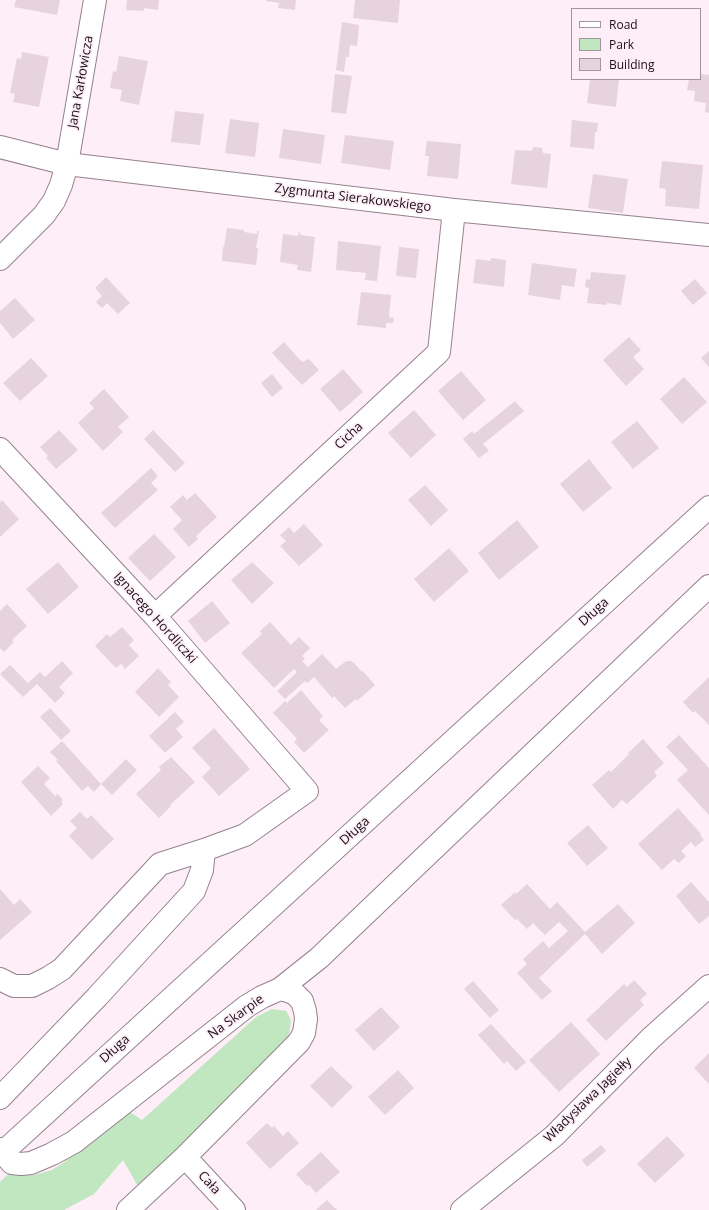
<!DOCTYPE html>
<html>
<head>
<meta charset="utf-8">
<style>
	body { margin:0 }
	#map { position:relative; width:709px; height:1210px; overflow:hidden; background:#feeef7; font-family:"Open Sans",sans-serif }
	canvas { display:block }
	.legend { position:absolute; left:571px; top:8px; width:130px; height:72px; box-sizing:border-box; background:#feeef7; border:1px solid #a2969d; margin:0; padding:5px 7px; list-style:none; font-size:12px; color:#181115 }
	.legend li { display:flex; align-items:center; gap:8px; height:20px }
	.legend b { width:20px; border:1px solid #a2969d }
</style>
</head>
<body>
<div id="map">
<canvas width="709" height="1210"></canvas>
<ul class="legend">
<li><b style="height:5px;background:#fff"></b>Road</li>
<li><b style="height:11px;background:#c0e7c0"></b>Park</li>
<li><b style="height:11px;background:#e7d3de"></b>Building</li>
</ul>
</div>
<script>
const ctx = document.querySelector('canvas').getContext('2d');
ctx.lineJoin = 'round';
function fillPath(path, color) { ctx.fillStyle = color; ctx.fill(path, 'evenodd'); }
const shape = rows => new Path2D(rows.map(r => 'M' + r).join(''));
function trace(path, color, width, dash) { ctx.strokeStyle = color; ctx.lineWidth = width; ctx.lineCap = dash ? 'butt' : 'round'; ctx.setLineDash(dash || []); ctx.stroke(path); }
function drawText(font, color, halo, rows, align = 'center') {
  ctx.font = font + ' "Open Sans",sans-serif'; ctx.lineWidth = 3.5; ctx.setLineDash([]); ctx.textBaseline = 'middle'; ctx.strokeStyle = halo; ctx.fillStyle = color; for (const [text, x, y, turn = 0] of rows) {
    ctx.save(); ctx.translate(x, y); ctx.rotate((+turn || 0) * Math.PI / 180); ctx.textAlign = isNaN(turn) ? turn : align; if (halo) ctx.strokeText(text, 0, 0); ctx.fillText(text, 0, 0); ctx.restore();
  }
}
const green = shape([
	[272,1009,286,1011,291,1020,289,1036,139,1188,123,1160,94,1194,64,1210,0,1210,0,1182,9,1173,35,1175,52,1170,63,1163,130,1112,142,1120,256,1017]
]);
const building = shape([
	[16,0,60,0,57,15,14,7],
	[127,0,159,0,158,10,144,8,144,11,126,10],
	[266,0,296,0,295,10,278,8,279,3,266,1],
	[355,0,400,0,398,23,353,18],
	[342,22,359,25,357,46,350,45,349,57,346,57,344,72,336,70],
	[22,52,49,57,39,107,13,102,15,94,10,93,17,58,21,59],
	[119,56,148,61,139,105,120,101,122,90,110,88,113,71,116,72],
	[335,74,352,76,346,114,331,112],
	[700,74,709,75,709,113,705,112,706,103,694,101,695,91,687,90,689,79,700,79],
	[590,79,619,79,616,107,587,103],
	[175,111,204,114,200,145,171,142],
	[230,119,259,123,255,157,225,153],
	[572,120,598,123,597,132,595,132,594,149,570,147],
	[283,129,325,135,321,164,279,158],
	[345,135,394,141,390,170,341,163],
	[427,141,461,144,458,179,427,176,429,156,425,156],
	[534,147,542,148,543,153,551,154,547,188,511,184,515,150,531,151],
	[662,161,703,165,699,209,665,206,666,189,659,188],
	[593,174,628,179,623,213,588,208],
	[227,228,244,230,244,232,257,234,257,231,259,231,256,248,258,248,256,265,222,261,223,247,224,247],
	[299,232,300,232,300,235,315,237,311,272,297,270,298,265,280,262,283,234,298,236],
	[338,241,381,246,377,281,365,280,366,273,336,270],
	[399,247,419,249,416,278,396,276],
	[491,258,506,260,504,287,473,283,476,259,490,261],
	[532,263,577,269,574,287,562,285,560,300,528,295],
	[591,272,626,275,621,305,607,303,606,305,587,303,589,288,585,287,586,279,590,280],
	[106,277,130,303,118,314,107,303,102,308,96,302,102,296,95,288],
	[695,279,707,293,693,305,681,291],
	[361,292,391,295,389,317,394,318,393,323,386,323,386,328,357,325],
	[15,298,35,320,13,339,0,323,0,311],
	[629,337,641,350,633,357,644,369,626,386,603,360],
	[284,342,302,362,309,359,319,370,302,385,272,353],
	[709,351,709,367,701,358],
	[31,358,48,376,20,401,3,383],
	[343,369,363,392,340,412,320,389],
	[461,371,486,400,463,420,438,391],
	[272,374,283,388,272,397,261,383],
	[684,377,707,402,682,424,660,399],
	[104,389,129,417,118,427,123,432,103,451,78,423,94,408,89,403],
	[515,401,524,411,483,444,489,451,479,458,463,439,472,431,474,434],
	[414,410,436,435,411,458,388,433],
	[637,421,659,448,633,469,611,442],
	[59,430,78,450,56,469,46,458,48,456,40,447],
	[153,430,185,463,175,472,144,439],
	[589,459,612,488,583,512,560,484],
	[151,468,158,476,151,483,158,490,115,528,101,513],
	[425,485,448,510,431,526,408,500],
	[195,493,217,517,196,536,198,539,189,547,173,529,182,520,170,507,183,495,187,500],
	[2,500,19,519,0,537,0,502],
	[517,520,539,547,499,580,478,553],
	[304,524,323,545,299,566,280,546,286,541,280,535,289,527,294,533],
	[154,534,176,557,150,581,128,558],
	[449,548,469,571,434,602,414,579],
	[58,562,79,587,48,614,26,589],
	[252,562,274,583,252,604,231,580],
	[212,601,230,623,205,643,188,621],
	[7,604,27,626,12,640,14,642,4,652,0,648,0,611],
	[270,622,291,645,299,637,310,648,302,656,305,659,302,661,308,667,322,654,336,669,346,661,351,661,353,662,362,672,363,671,375,685,357,701,356,699,345,708,334,696,332,698,314,677,307,683,305,681,285,699,277,691,297,672,294,669,274,688,241,653,262,634,260,631],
	[122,627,134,640,129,645,139,656,125,669,121,664,116,668,95,646,107,634,110,637],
	[62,661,73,673,59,687,65,693,55,703,37,684,23,697,0,674,10,665,28,683,40,672,45,677],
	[158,668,171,682,168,685,179,697,159,717,135,692],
	[709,677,709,725,695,711,693,713,683,702],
	[301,690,323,716,319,720,329,730,304,753,294,742,297,739,273,713,285,701,287,703],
	[50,708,71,731,61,740,40,717],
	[175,712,184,722,176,729,183,737,165,753,149,736],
	[214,728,250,769,219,796,202,777,211,768,192,748],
	[679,735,709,768,709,815,677,780,688,770,666,747],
	[643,739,664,763,654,772,657,776,627,804,622,800,613,809,592,785,609,770,611,772,629,754,628,753],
	[62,741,101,784,94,792,88,786,82,791,56,761,58,760,50,752],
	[171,757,195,782,170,805,171,806,159,818,136,794,161,770,159,767],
	[126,759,137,770,112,795,101,784],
	[38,766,50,778,44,784,55,796,58,794,63,800,61,802,63,804,51,816,21,782],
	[678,808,701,834,700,835,704,840,695,847,691,842,681,851,686,856,679,863,674,859,662,870,638,844],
	[80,812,87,819,91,815,114,839,92,860,69,836,77,828,70,821],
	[588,825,608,848,587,866,567,843],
	[691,882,709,902,709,916,699,924,676,896],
	[527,884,550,909,557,902,585,932,618,904,635,923,602,954,585,934,539,978,552,991,542,1000,517,973,527,964,523,959,543,941,549,948,568,931,559,922,545,935,533,923,527,929,517,919,515,920,501,905,515,892,516,894],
	[0,889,14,905,20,899,32,912,0,940],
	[634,980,647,994,640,1000,644,1005,606,1041,586,1020,624,984,627,987],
	[473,981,499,1010,490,1018,464,989],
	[381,1007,400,1027,374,1051,355,1030],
	[571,1022,600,1054,559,1092,529,1060],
	[491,1024,526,1062,516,1071,507,1061,504,1064,478,1035],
	[709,1053,709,1084,694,1068],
	[331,1066,353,1087,332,1108,310,1086],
	[398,1070,414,1088,385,1115,368,1097],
	[267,1123,272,1128,274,1126,283,1136,288,1131,299,1143,270,1169,246,1143],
	[667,1136,685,1155,655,1183,637,1164],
	[601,1145,606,1151,587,1167,582,1160],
	[321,1152,340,1172,316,1193,309,1185,307,1186,296,1174],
	[327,1200,337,1210,316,1210]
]);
const street = shape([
	[0,147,67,164,454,210,709,235],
	[0,259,44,215,54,201,61,185,67,164,95,0],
	[0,449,155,616,307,791,245,835,204,850,160,864,62,969,48,978,32,986,14,986,0,979],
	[155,616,439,352,454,210],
	[280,989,319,958,709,586],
	[0,1098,97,997,194,891,202,870,204,850],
	[0,1149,12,1163,21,1164,31,1163,52,1154,74,1142,247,1006,262,997,280,989,288,991,295,994,302,1001,305,1011,306,1019,304,1033,299,1042,185,1157,128,1210],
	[185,1157,234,1210],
	[462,1210,554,1136,651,1038,709,986]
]);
const secondary = shape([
	[0,1155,709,507]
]);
const streetNames = [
	["Jana Karłowicza",81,82,-80],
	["Zygmunta Sierakowskiego",353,198,7],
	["Cicha",349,436,-43],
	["Długa",594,612,-42],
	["Ignacego Hordliczki",155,618,48],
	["Długa",355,831,-42],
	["Na Skarpie",236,1017,-36],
	["Długa",115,1049,-42],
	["Władysława Jagiełły",588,1100,-44],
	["Cała",209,1183,47]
];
fillPath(green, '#c0e7c0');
fillPath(building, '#e7d3de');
trace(street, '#94828d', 24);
trace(secondary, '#94828d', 24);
trace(street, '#fff', 22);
trace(secondary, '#fff', 22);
drawText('13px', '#181115', '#feeef7', streetNames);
</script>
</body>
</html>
